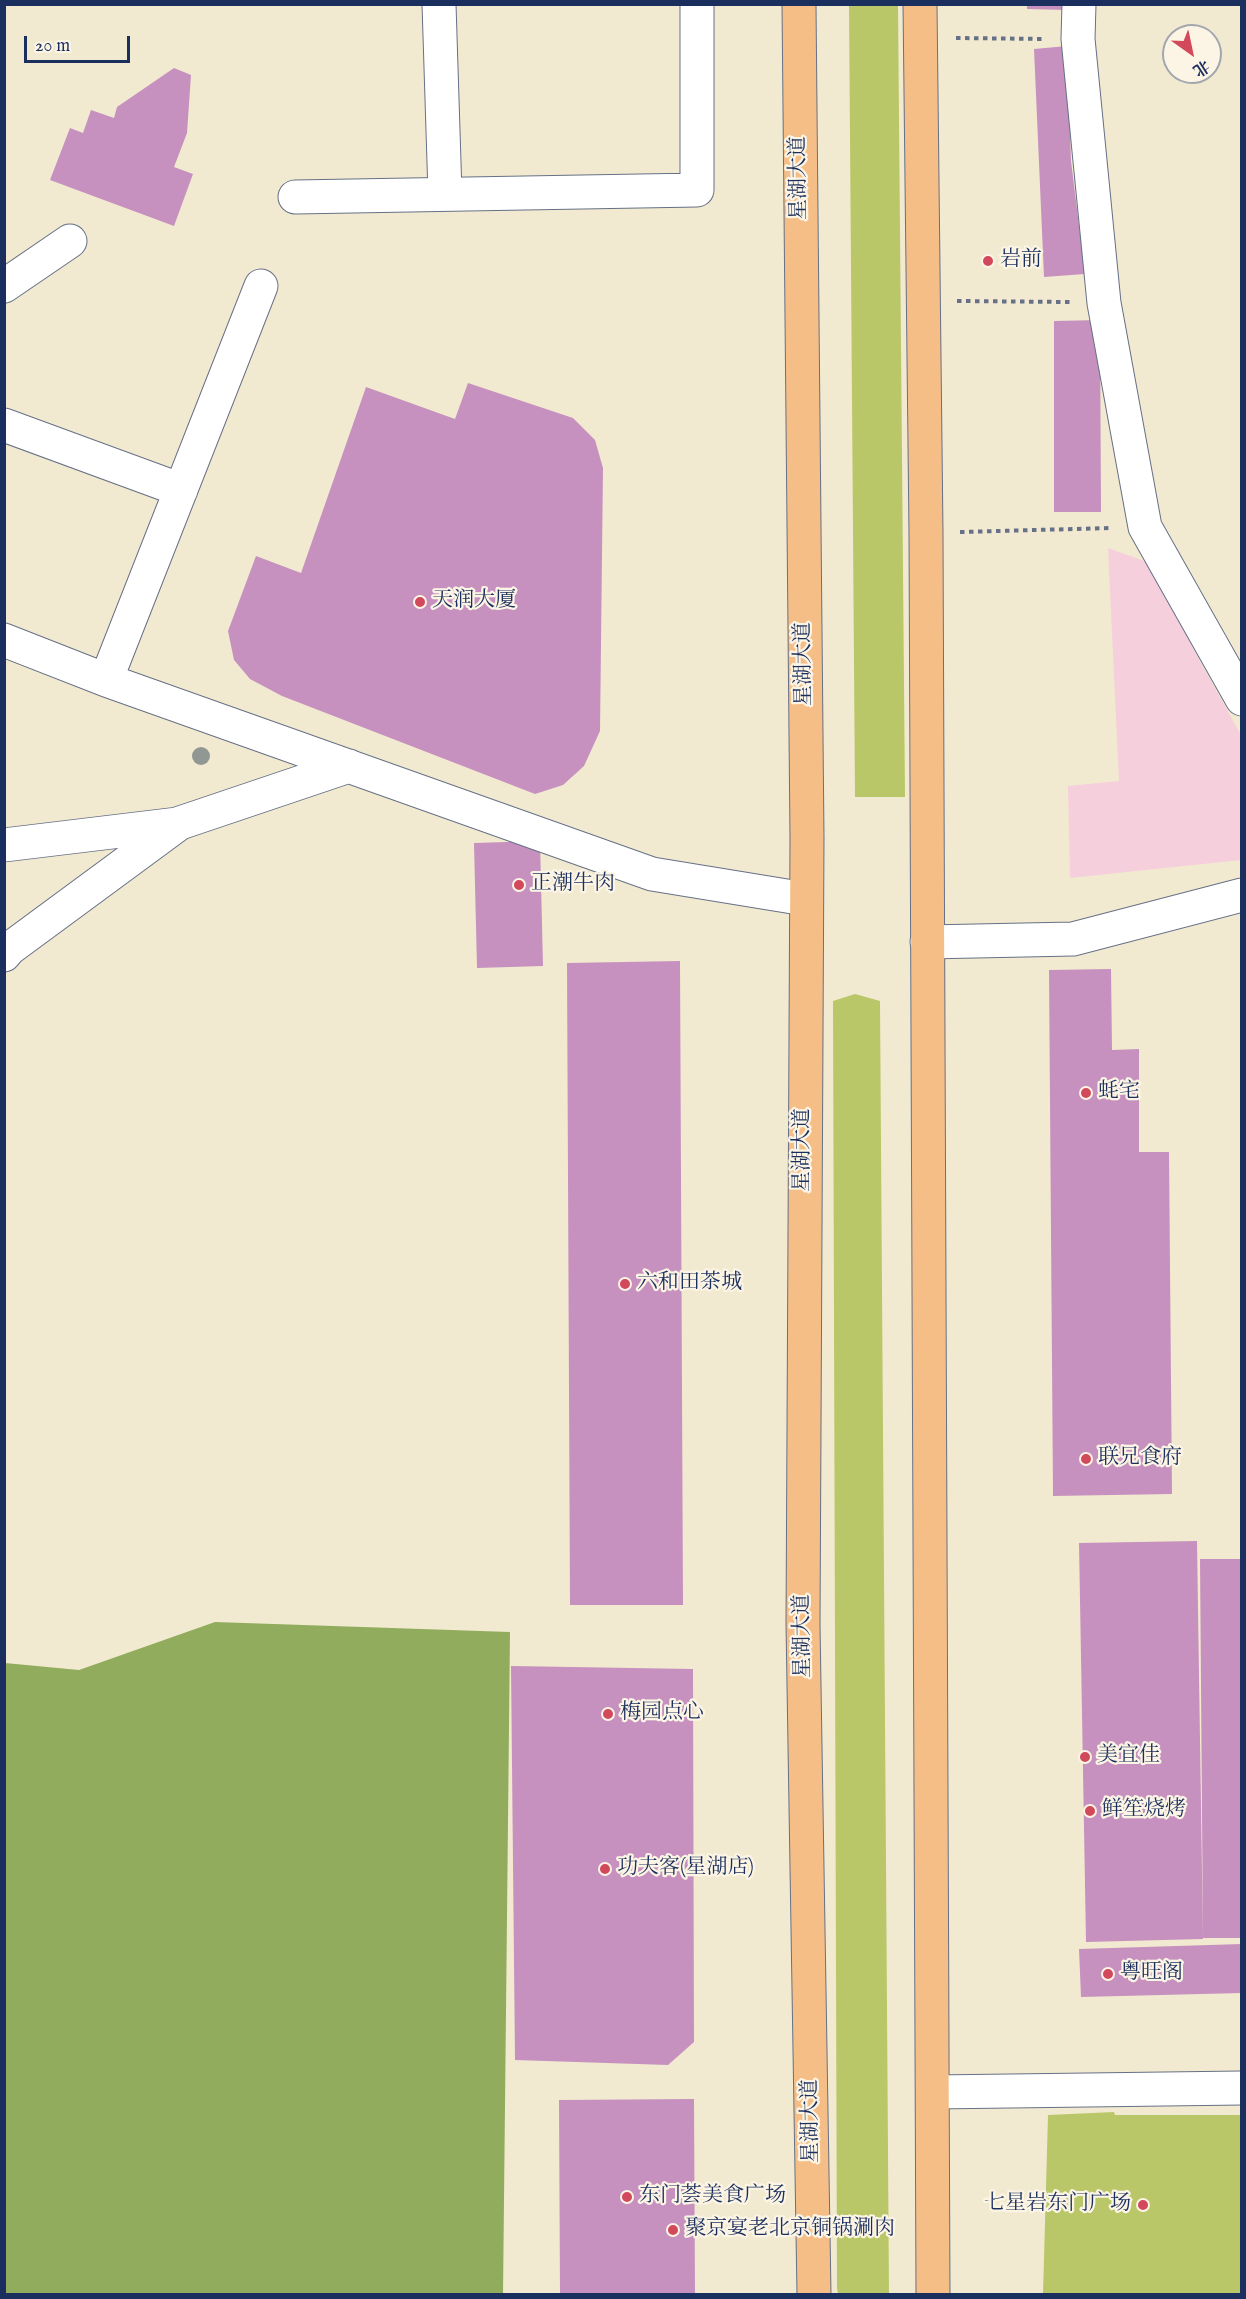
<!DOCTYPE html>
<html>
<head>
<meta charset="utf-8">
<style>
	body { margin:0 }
	#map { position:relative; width:1246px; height:2299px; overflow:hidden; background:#f2ead0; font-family:"IM FELL English","Noto Serif SC",serif }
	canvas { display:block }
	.frame { position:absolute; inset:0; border:6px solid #1b2f5e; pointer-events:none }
	.north { position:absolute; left:1162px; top:24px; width:60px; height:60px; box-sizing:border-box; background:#fcf5e5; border:2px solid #a2a6af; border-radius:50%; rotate:147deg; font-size:16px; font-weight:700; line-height:24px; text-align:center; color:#1b2f5e }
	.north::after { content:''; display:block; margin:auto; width:21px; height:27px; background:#d1495b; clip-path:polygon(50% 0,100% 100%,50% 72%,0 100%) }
	.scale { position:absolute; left:24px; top:36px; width:106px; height:27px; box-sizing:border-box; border:3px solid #1b2f5e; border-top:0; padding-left:8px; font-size:18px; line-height:21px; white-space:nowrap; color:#1b2f5e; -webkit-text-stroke:4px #fcf5e5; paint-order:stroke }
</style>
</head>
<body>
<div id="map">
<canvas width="1246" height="2299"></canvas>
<div class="frame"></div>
<div class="north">北</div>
<div class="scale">20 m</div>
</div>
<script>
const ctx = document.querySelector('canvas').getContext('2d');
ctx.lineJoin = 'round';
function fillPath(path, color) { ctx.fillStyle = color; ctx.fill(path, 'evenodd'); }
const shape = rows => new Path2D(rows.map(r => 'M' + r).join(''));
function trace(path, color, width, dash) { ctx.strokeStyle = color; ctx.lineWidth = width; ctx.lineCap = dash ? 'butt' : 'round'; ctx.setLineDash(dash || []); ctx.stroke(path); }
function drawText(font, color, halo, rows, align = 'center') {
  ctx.font = font + ' "IM FELL English","Noto Serif SC",serif'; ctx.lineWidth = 4.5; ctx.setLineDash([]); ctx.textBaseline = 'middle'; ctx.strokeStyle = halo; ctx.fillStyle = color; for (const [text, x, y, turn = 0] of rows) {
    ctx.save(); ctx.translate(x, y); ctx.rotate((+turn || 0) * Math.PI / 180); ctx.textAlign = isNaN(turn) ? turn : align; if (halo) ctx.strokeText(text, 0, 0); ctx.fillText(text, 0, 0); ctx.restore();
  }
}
const built = shape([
	[1108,548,1150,563,1195,652,1241,735,1241,860,1070,878,1068,786,1119,781]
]);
const green = shape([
	[849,5,898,5,905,797,855,797],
	[855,994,880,1001,889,2294,838,2294,837,2288,833,1001],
	[1114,2112,1115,2115,1241,2115,1241,2294,1043,2294,1048,2115]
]);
const forest = shape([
	[215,1622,510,1632,503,2294,5,2294,5,1663,79,1670]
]);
const building = shape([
	[1027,4,1067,4,1067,10,1027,9],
	[1067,46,1071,161,1085,274,1044,277,1034,49],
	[174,68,191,75,187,133,174,167,193,174,174,226,50,180,70,128,83,133,91,110,114,118,117,107],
	[1100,320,1101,512,1054,512,1054,321],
	[468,383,573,418,595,440,603,468,600,731,584,766,563,785,535,794,282,696,250,679,234,660,228,631,256,556,301,573,366,387,455,419],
	[540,841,543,966,477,968,474,843],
	[680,961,683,1605,570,1605,567,963],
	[1111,969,1112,1050,1139,1049,1139,1152,1169,1152,1172,1494,1053,1496,1049,970],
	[1197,1541,1203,1939,1086,1942,1079,1543],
	[1200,1559,1242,1559,1242,1938,1203,1938],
	[511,1666,693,1669,694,2042,668,2065,515,2060],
	[1242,1944,1242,1993,1081,1997,1079,1949],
	[694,2099,695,2294,560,2294,559,2100]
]);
const path = shape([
	[956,38,1044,39],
	[957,301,1070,302],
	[960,532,1111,528]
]);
const minor = shape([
	[439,4,445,194],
	[1079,4,1078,39,1104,303,1145,527,1242,699],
	[295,197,697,190,697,4],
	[4,286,70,241],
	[4,425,181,490],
	[4,640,106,680,652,874,805,899],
	[106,680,261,286],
	[4,845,178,824],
	[927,942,1073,939,1242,895],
	[4,955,9,949,180,823,349,766],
	[933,2092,1242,2088]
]);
const major = shape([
	[799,4,807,838,803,1624,814,2294],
	[920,4,926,533,933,2294]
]);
const trees = [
	[201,756]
];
const markers = [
	[988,261,6,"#d1495b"],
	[420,602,6,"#d1495b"],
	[519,885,6,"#d1495b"],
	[1086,1093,6,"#d1495b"],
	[625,1284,6,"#d1495b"],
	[1086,1459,6,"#d1495b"],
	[608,1714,6,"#d1495b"],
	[1085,1757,6,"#d1495b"],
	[1090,1811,6,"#d1495b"],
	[605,1869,6,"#d1495b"],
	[1108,1974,6,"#d1495b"],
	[627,2197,6,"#d1495b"],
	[1143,2205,6,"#d1495b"],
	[673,2230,6,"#d1495b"]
];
const streetNames = [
	["星湖大道",800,178,-91],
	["星湖大道",805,664,-91],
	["星湖大道",804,1150,-90],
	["星湖大道",804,1636,-91],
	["星湖大道",812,2121,-91]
];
const poiNames = [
	["岩前",1000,261],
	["天润大厦",432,602],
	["正潮牛肉",531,885],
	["蚝宅",1098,1093],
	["六和田茶城",637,1284],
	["联兄食府",1098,1459],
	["梅园点心",620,1714],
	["美宜佳",1097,1757],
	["鲜笙烧烤",1102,1811],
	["功夫客(星湖店)",617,1869],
	["粤旺阁",1120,1974],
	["东门荟美食广场",639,2197],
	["七星岩东门广场",1131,2205,"right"],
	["聚京宴老北京铜锅涮肉",685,2230]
];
fillPath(built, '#f5cfdc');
fillPath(green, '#b9c769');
fillPath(forest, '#92ac5d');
fillPath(building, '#c691bf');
trace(minor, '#667086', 35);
trace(major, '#667086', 35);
trace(path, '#667086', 4, [4.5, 4.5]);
trace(minor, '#fff', 33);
trace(major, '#f6be87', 33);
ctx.fillStyle = '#919893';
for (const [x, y] of trees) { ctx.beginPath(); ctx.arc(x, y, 9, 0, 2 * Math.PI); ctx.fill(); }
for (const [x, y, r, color] of markers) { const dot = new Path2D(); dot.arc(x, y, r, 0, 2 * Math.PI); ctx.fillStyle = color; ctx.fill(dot); trace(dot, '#fcf5e5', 2); }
drawText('21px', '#1b2f5e', '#fcf5e5', streetNames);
drawText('21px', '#1b2f5e', '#fcf5e5', poiNames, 'left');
</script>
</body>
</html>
